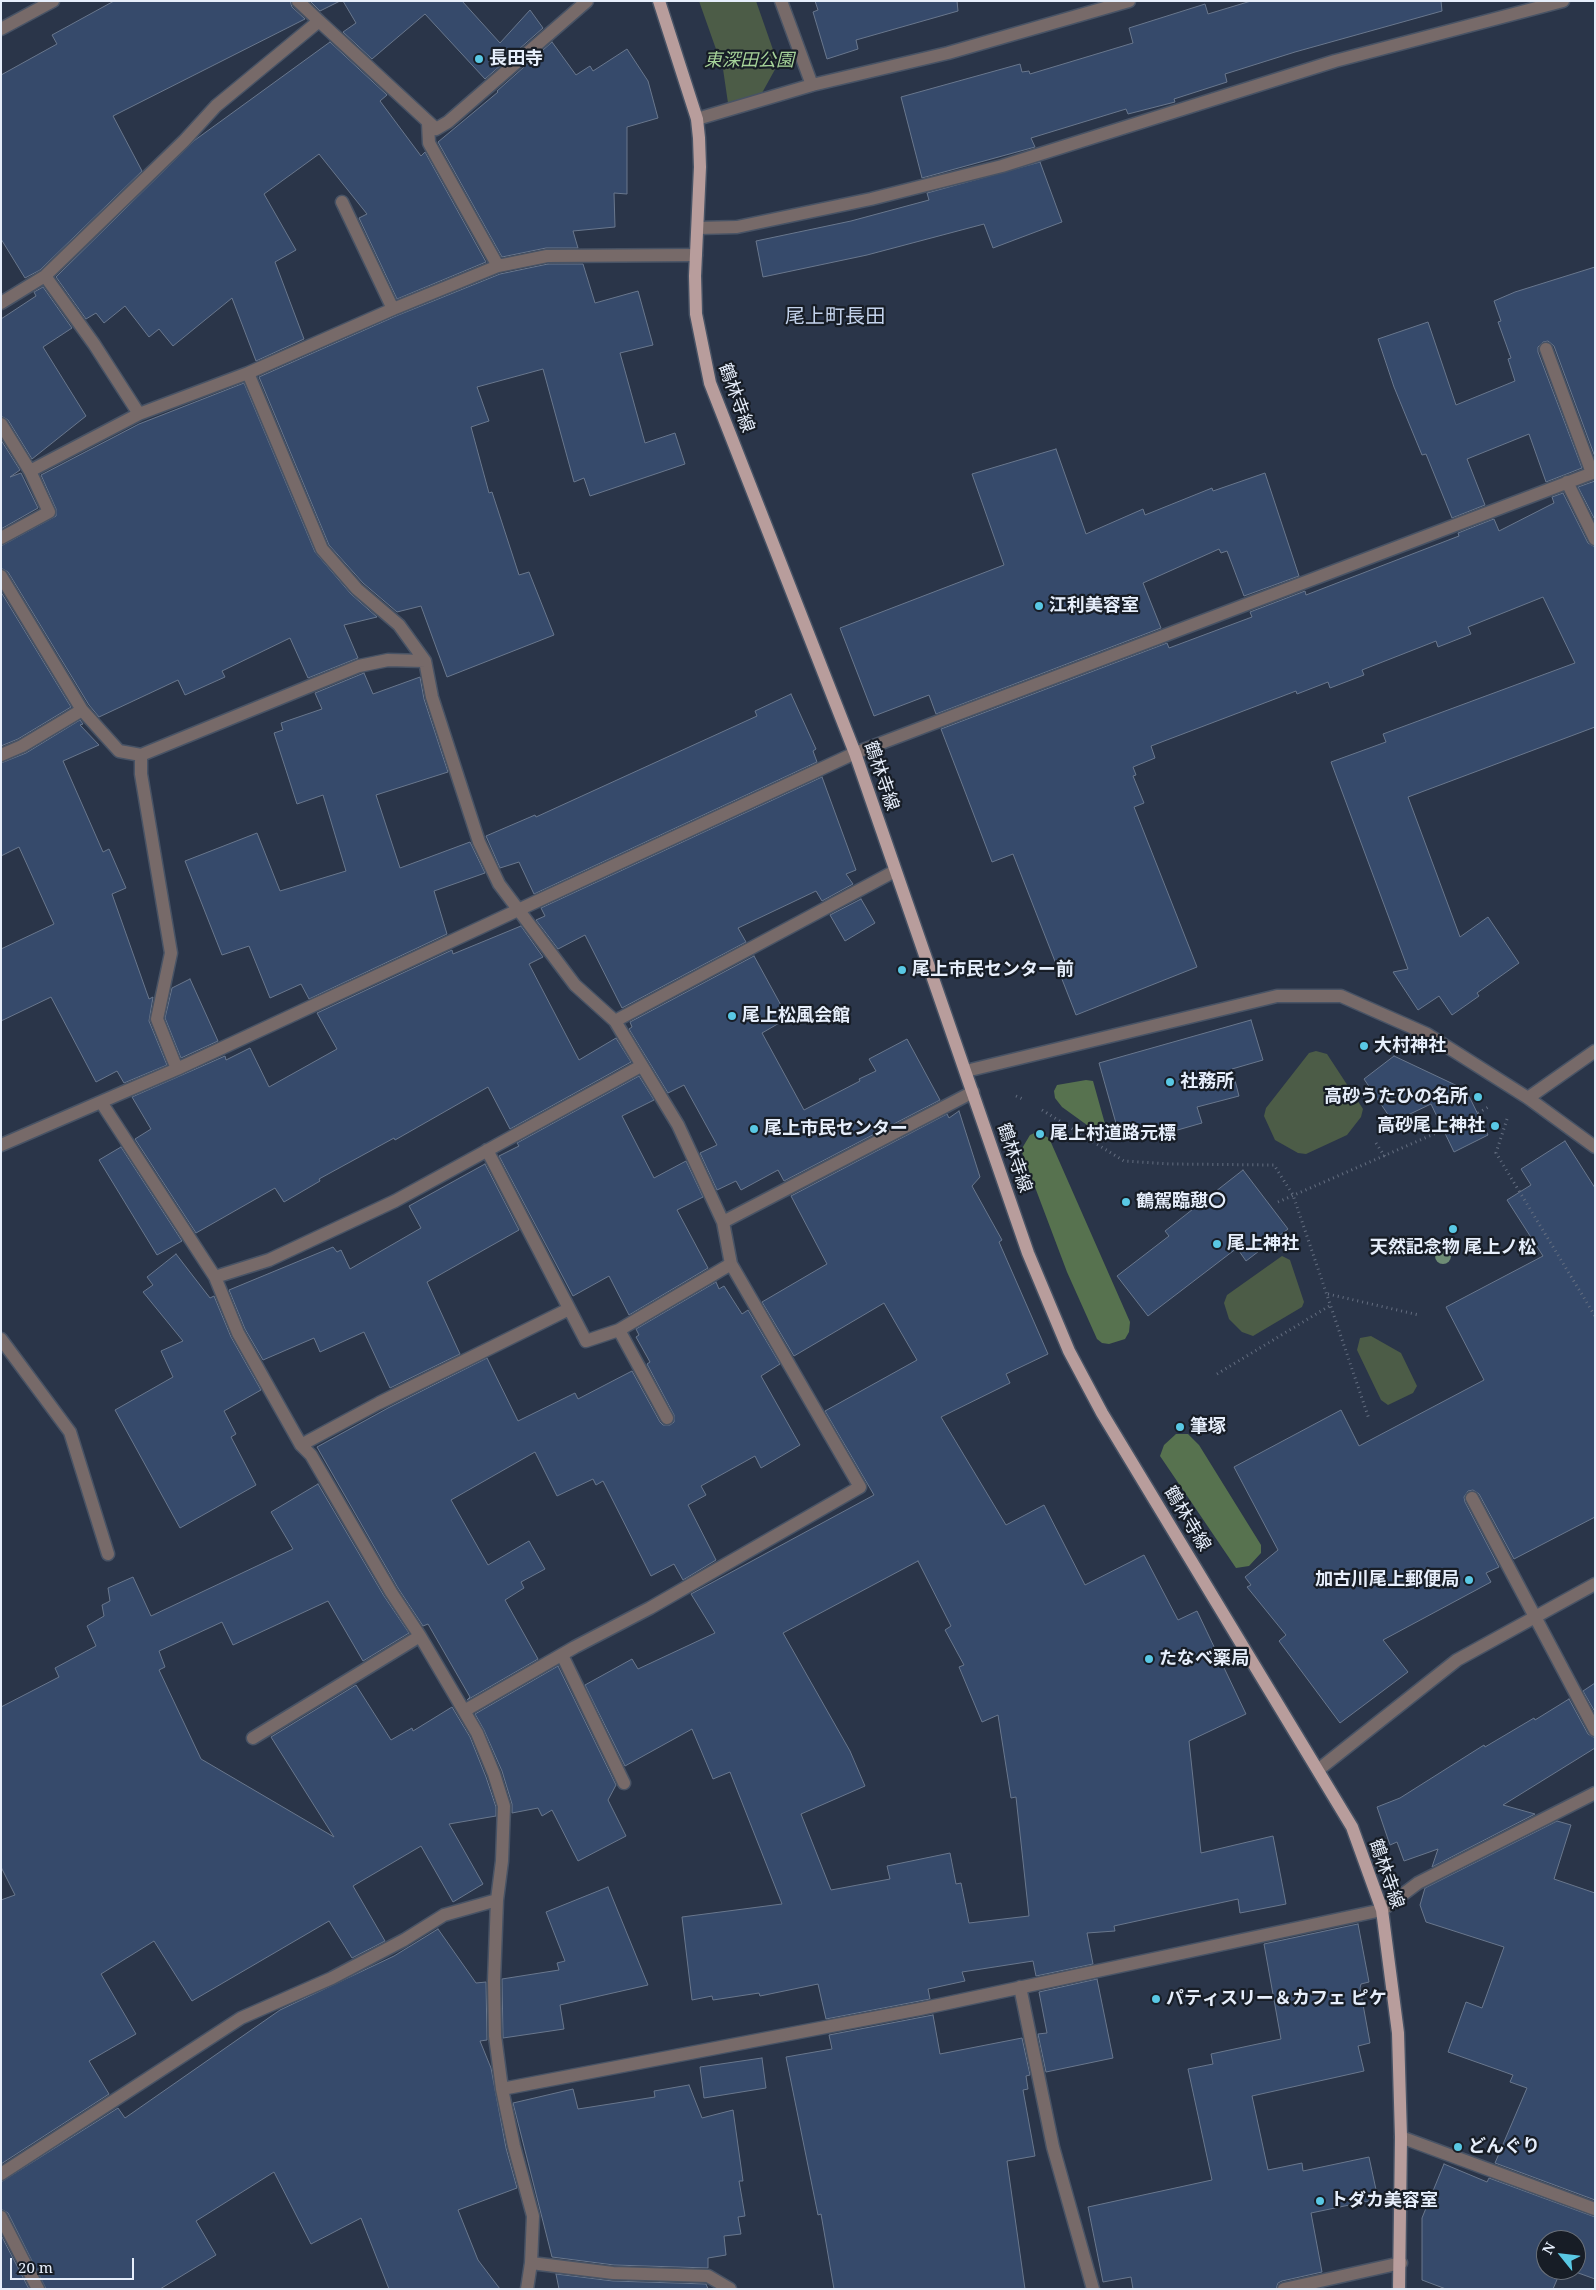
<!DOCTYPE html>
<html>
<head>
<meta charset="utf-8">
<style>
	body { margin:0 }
	#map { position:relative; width:1596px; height:2290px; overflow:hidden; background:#2a3549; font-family:"Noto Serif",serif }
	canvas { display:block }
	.frame { position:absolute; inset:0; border:2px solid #e6eefb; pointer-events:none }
	.north { position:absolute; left:1536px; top:2230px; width:50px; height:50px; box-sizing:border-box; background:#171d26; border:1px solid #6a717b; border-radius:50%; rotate:299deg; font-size:14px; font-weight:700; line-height:20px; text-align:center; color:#e6eefb }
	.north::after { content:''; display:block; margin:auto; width:18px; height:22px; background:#59c8e4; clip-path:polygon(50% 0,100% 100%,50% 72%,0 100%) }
	.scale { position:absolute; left:10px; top:2258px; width:124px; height:22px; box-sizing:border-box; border:2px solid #e6eefb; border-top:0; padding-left:6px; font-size:15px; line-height:18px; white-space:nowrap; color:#e6eefb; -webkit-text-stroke:4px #171d26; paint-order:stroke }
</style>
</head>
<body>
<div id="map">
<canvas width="1596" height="2290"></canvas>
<div class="frame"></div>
<div class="north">N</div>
<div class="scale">20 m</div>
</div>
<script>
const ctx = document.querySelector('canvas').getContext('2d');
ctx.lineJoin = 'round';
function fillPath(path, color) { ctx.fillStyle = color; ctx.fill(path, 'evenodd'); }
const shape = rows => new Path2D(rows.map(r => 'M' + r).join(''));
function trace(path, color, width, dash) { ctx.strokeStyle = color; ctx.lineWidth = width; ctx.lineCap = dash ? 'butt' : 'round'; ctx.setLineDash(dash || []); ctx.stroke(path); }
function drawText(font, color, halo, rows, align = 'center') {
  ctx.font = font + ' "Noto Serif","Noto Sans JP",serif'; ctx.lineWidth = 4.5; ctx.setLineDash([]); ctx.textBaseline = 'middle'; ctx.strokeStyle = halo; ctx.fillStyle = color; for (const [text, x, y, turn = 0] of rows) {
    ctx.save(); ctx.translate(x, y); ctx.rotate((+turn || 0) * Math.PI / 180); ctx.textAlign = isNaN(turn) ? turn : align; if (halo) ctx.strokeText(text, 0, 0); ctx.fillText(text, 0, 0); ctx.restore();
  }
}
const green = shape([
	[699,1,756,1,778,64,762,93,728,103,723,69],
	[1316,1051,1327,1054,1363,1109,1361,1117,1347,1135,1306,1154,1298,1153,1275,1140,1264,1116,1266,1108,1309,1053],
	[1282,1256,1290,1260,1304,1302,1302,1307,1253,1336,1242,1332,1229,1319,1224,1303,1227,1295],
	[1371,1336,1401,1353,1417,1386,1413,1393,1388,1405,1381,1400,1357,1350,1360,1338]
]);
const forest = shape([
	[1086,1080,1093,1081,1107,1131,1105,1135,1098,1133,1062,1107,1055,1098,1054,1091,1057,1085],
	[1037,1132,1049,1138,1130,1322,1129,1332,1125,1339,1109,1344,1102,1343,1097,1339,1067,1272,1021,1150,1030,1135],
	[1176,1434,1188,1434,1199,1445,1261,1545,1261,1553,1249,1566,1236,1568,1160,1456,1164,1445]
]);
const building = shape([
	[114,1,290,1,292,7,305,19,113,116,142,171,40,270,25,278,1,239,1,75,57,44,52,35,114,1],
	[310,1,340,1,320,11,310,1],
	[343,1,462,1,500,43,530,10,543,28,485,79,425,14,372,59,343,32,356,23,343,1],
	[815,1,957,1,958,11,856,40,858,49,827,59,813,12,818,10,815,1],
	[1251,1,1441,1,1442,11,1295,52,1225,74,1227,82,1174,99,1175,102,1128,114,1126,109,1031,138,1035,147,922,178,901,97,1020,64,1022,72,1029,71,1030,74,1133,43,1129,28,1205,4,1208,14,1251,1],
	[330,42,387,95,380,101,421,156,425,152,486,262,397,299,359,218,367,214,319,154,264,194,296,250,275,262,304,339,256,361,232,298,173,346,159,329,149,337,125,306,104,323,96,313,86,319,56,277,195,140,330,42],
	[552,42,576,75,590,66,593,71,627,49,648,81,658,118,627,127,627,194,614,193,615,227,573,231,578,248,546,248,502,257,438,142,498,92,497,91,552,42],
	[1040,162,1062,222,993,248,984,224,867,255,763,277,756,241,851,221,929,200,927,193,1040,162],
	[548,264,583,264,595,303,638,291,653,345,620,353,645,443,675,433,685,464,590,496,584,478,574,482,543,369,477,387,489,421,471,427,489,493,492,492,519,575,529,572,554,635,447,677,421,606,397,612,363,583,329,545,259,377,396,316,500,274,548,264],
	[1595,267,1595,457,1554,346,1548,341,1543,342,1538,347,1538,352,1582,468,1546,482,1529,434,1467,459,1485,505,1452,518,1426,454,1422,455,1394,387,1378,339,1428,322,1456,405,1515,381,1508,359,1511,358,1498,322,1501,321,1494,301,1515,292,1595,267],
	[43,287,72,328,43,347,86,416,32,459,8,420,1,416,1,319,36,296,34,292,43,287],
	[244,383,315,552,351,594,377,617,344,625,358,658,308,678,290,638,222,671,225,677,185,695,178,680,99,717,89,705,8,572,1,568,1,546,56,516,56,509,41,475,139,424,244,383],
	[1,440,20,470,10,477,21,473,38,508,1,529,1,440],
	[1056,449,1086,534,1143,509,1145,515,1212,488,1213,491,1265,473,1299,576,1244,596,1227,551,1221,553,1219,549,1143,583,1161,628,936,714,929,695,874,716,840,628,1004,565,972,474,1056,449],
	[1595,481,1595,520,1578,487,1595,481],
	[1563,493,1588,543,1595,547,1595,727,1408,797,1460,937,1488,917,1519,963,1477,993,1479,996,1452,1015,1439,996,1418,1010,1393,972,1408,969,1331,762,1386,742,1383,734,1575,663,1543,597,1468,627,1471,634,1438,647,1436,641,1362,670,1364,675,1330,688,1328,682,1297,694,1296,691,1151,746,1155,758,1133,767,1136,775,1133,776,1144,803,1134,807,1197,967,1076,1015,1013,854,992,862,941,729,1167,643,1169,648,1252,617,1250,612,1305,591,1306,595,1459,536,1458,533,1491,520,1494,519,1499,531,1554,503,1552,497,1563,493],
	[1,592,71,707,18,739,1,746,1,592],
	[364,673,373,694,420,677,424,699,448,772,376,795,400,868,470,842,485,873,434,891,447,934,309,999,301,984,270,998,249,946,222,955,185,861,257,833,280,891,346,871,323,795,297,804,274,733,283,730,281,723,322,709,315,693,364,673],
	[791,694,816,749,813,751,817,762,534,894,519,862,500,868,486,836,535,815,536,817,757,716,755,711,791,694],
	[80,720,83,724,80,725,99,745,63,761,103,852,109,849,126,888,112,894,149,999,153,997,149,1021,167,1065,124,1083,117,1071,96,1082,51,997,1,1021,1,949,54,924,19,847,1,856,1,763,26,753,80,720],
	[822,777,856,870,846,874,853,884,822,901,816,891,738,928,746,942,622,1008,585,935,558,949,536,920,545,916,541,908,822,777],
	[861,899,875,923,845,941,830,915,861,899],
	[521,926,543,957,529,964,579,1060,616,1038,631,1062,510,1129,488,1087,395,1140,394,1138,319,1179,320,1181,284,1202,275,1188,196,1233,135,1139,151,1129,132,1097,225,1056,226,1060,250,1048,269,1087,337,1049,317,1013,452,950,453,954,521,926],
	[754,956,788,1018,762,1033,804,1110,860,1081,859,1079,876,1071,869,1059,907,1039,940,1100,784,1181,778,1170,741,1190,736,1181,717,1190,700,1153,717,1145,684,1085,668,1093,629,1029,632,1027,630,1022,754,956],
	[190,979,218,1041,181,1058,165,1018,172,988,190,979],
	[1251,1020,1263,1060,1232,1069,1239,1096,1197,1107,1202,1123,1167,1133,1166,1128,1121,1141,1099,1063,1251,1020],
	[1394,1056,1466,1090,1488,1135,1454,1152,1431,1104,1393,1122,1364,1079,1394,1056],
	[639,1076,654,1100,622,1116,654,1178,686,1161,703,1197,677,1210,708,1268,629,1315,609,1276,573,1296,499,1156,519,1146,517,1143,639,1076],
	[959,1111,980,1177,972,1186,1002,1240,999,1242,1048,1354,1006,1374,1010,1383,941,1417,1006,1525,1044,1505,1085,1585,1144,1555,1178,1620,1197,1611,1246,1714,1189,1741,1201,1853,1273,1836,1286,1904,1240,1913,1238,1899,1114,1926,1115,1931,1087,1933,1093,1964,1036,1976,1033,1961,962,1972,965,1981,928,1989,930,1999,826,2019,818,1984,760,1996,759,1993,713,2000,712,1996,692,2000,682,1917,782,1904,730,1772,713,1779,692,1729,625,1766,585,1685,632,1659,638,1669,715,1633,691,1594,874,1495,825,1411,917,1360,884,1303,794,1356,762,1302,827,1264,791,1196,947,1114,949,1118,959,1111],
	[918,1561,951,1626,945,1630,964,1665,959,1667,982,1722,998,1715,1011,1798,1016,1797,1029,1916,969,1923,961,1883,956,1884,950,1853,887,1866,890,1879,831,1890,801,1814,865,1786,850,1751,783,1633,918,1561],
	[1565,1141,1595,1188,1595,1517,1514,1559,1479,1494,1473,1490,1468,1491,1464,1497,1465,1502,1499,1567,1486,1573,1491,1582,1383,1640,1408,1672,1340,1723,1279,1641,1286,1635,1247,1587,1251,1585,1245,1577,1278,1550,1234,1467,1341,1410,1359,1446,1484,1380,1446,1307,1543,1256,1507,1200,1531,1185,1521,1169,1565,1141],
	[121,1147,182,1241,157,1255,99,1160,121,1147],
	[485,1164,519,1230,427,1282,460,1354,390,1388,364,1332,320,1352,314,1338,263,1360,245,1329,229,1290,333,1247,337,1252,341,1250,350,1269,421,1228,409,1206,485,1164],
	[1243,1170,1288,1229,1246,1261,1237,1248,1148,1316,1117,1276,1169,1236,1165,1231,1243,1170],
	[176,1254,210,1298,214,1296,231,1337,261,1390,224,1411,236,1434,231,1437,256,1485,180,1528,115,1410,173,1377,161,1351,183,1341,143,1292,153,1285,147,1277,176,1254],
	[716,1282,719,1289,724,1286,742,1314,748,1310,780,1364,761,1376,800,1445,761,1468,755,1456,701,1486,706,1495,688,1505,716,1560,683,1580,674,1564,651,1576,603,1481,596,1485,593,1479,557,1496,535,1452,451,1500,488,1565,529,1541,545,1569,521,1582,524,1588,505,1600,538,1659,467,1700,470,1697,428,1624,423,1626,398,1588,317,1447,388,1408,487,1358,518,1421,575,1393,578,1399,632,1371,660,1422,663,1425,670,1425,674,1422,674,1415,647,1364,650,1362,636,1337,639,1335,636,1329,716,1282],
	[318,1484,384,1596,409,1633,363,1661,328,1601,233,1645,222,1622,159,1651,165,1667,159,1670,201,1759,334,1837,271,1737,356,1685,391,1740,412,1728,413,1731,452,1707,470,1737,486,1777,496,1807,496,1816,449,1824,483,1884,453,1902,421,1846,353,1886,385,1941,352,1958,329,1921,192,2001,154,1941,101,1974,136,2034,89,2061,109,2094,1,2164,1,1900,15,1895,1,1867,1,1707,59,1677,55,1668,96,1646,87,1626,104,1616,102,1605,110,1601,108,1588,133,1577,151,1616,293,1549,271,1512,318,1484],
	[558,1666,616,1785,608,1800,626,1836,578,1861,552,1810,542,1816,538,1808,512,1813,512,1804,502,1771,484,1730,475,1714,558,1666],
	[1595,1683,1595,1712,1583,1691,1595,1683],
	[1569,1699,1588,1734,1595,1738,1595,1748,1503,1805,1535,1814,1432,1867,1438,1849,1404,1861,1397,1842,1390,1845,1377,1807,1400,1798,1484,1745,1485,1747,1534,1718,1535,1720,1569,1699],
	[1557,1821,1571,1825,1554,1879,1595,1893,1595,2200,1495,2163,1527,2088,1510,2082,1513,2075,1448,2052,1466,2002,1482,2008,1504,1947,1426,1922,1420,1905,1425,1888,1557,1821],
	[608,1887,648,1985,560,2005,564,2029,503,2038,502,1979,559,1970,557,1963,565,1961,546,1912,608,1887],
	[1358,1924,1369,1982,1361,1984,1360,1988,1370,2043,1358,2046,1364,2071,1252,2096,1268,2170,1302,2163,1303,2171,1369,2157,1378,2199,1311,2213,1322,2272,1282,2281,1278,2283,1276,2289,1133,2289,1131,2277,1103,2282,1088,2207,1212,2180,1188,2069,1213,2064,1211,2054,1281,2039,1264,1944,1358,1924],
	[438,1929,476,1983,486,1982,487,2040,480,2041,491,2068,506,2148,517,2188,458,2210,478,2260,500,2289,389,2289,361,2218,311,2244,274,2172,196,2221,216,2255,160,2289,46,2289,8,2213,1,2209,1,2182,118,2108,125,2118,280,2010,394,1956,438,1929],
	[1097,1979,1113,2058,1046,2072,1038,2034,1047,2033,1039,1992,1097,1979],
	[933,2015,940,2054,1022,2038,1030,2075,1026,2076,1028,2089,1023,2090,1035,2156,1007,2161,1025,2289,834,2289,821,2214,818,2215,786,2057,832,2049,829,2035,933,2015],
	[762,2058,766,2088,704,2098,700,2067,762,2058],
	[689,2085,702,2118,733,2110,743,2181,739,2181,745,2216,738,2217,741,2234,724,2236,726,2255,708,2258,708,2268,614,2265,552,2257,513,2103,573,2089,578,2109,655,2097,654,2091,689,2085],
	[1444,2164,1487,2182,1489,2178,1595,2217,1595,2279,1570,2270,1576,2270,1576,2240,1546,2240,1546,2270,1561,2270,1553,2289,1446,2289,1422,2280,1422,2218,1444,2164],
	[1,2235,29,2289,1,2289,1,2235],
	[556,2274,613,2281,706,2284,708,2289,559,2289,556,2274]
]);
const path = shape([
	[1016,1096,1025,1100],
	[1042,1110,1124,1161,1170,1164,1274,1165,1293,1195,1369,1419],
	[1478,1113,1490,1106],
	[1507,1119,1496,1153,1595,1316],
	[1376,1143,1385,1157],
	[1278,1202,1443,1130],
	[1328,1294,1419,1315],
	[1217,1374,1331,1305]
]);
const minor = shape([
	[298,1,319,21],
	[781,1,812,85],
	[1,29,53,1],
	[697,119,812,85,948,53,1129,1],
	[428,123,429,143,498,266],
	[342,202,393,309],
	[698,228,737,227,871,199,1002,166,1335,61,1563,1],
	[45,276,94,344,139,414],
	[1,303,45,276,184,141,216,106,319,21,436,129,448,122,587,1],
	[1546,349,1592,473],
	[248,373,322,549,357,589,399,625,425,661,432,697,479,842,499,884,575,985,615,1021],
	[1,424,30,471],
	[1567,482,1595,539],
	[1,538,49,512,30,471,139,414,248,373,393,309,498,266,547,256,696,255],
	[1,576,82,710,119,751,141,755,359,666,388,660,425,661],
	[1,755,22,746,82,710],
	[141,755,141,774,171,953,157,1019,177,1069],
	[895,871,615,1021,678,1125,723,1222,973,1092],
	[966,1071,1277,996,1341,996,1427,1034,1528,1098,1595,1147],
	[1528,1098,1595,1051],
	[101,1102,215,1277,238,1333,301,1445,311,1455,391,1592,420,1636,477,1733,494,1774,504,1806,502,1861,497,1900,494,1981,495,2036,502,2089],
	[1,1145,177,1069,855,753,1595,472],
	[487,1150,586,1341,619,1330,731,1264],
	[215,1277,269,1260,395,1201,641,1066],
	[619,1330,667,1418],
	[1,1339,70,1432,108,1554],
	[301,1445,379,1403,569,1309],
	[1472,1498,1595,1730],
	[562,1655,624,1783],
	[464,1711,575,1647,650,1608,860,1487,731,1264,723,1222],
	[253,1738,420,1636],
	[1318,1770,1457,1660,1595,1584],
	[1020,1987,1053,2147,1093,2289],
	[1401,2137,1595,2209],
	[1,2174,241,2018,332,1978,404,1940,444,1915,497,1900],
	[1,2217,38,2289],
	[531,2263,613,2273,708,2276,730,2289],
	[527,2289,531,2263,533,2216,514,2146,502,2089,920,2009,1382,1910,1418,1883,1595,1793],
	[1284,2289,1401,2263]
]);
const major = shape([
	[659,1,697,119,699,138,700,167,695,276,696,314,710,383,855,753,1028,1253,1069,1351,1102,1413,1352,1827,1382,1910,1398,2033,1401,2137,1399,2289]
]);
const trees = [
	[1443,1256]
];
const markers = [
	[479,59,5,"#59c8e4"],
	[1039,606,5,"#59c8e4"],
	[902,970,5,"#59c8e4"],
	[732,1016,5,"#59c8e4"],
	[1364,1046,5,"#59c8e4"],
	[1170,1082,5,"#59c8e4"],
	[1478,1097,5,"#59c8e4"],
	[1495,1126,5,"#59c8e4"],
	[754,1129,5,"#59c8e4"],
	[1040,1134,5,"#59c8e4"],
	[1126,1202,5,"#59c8e4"],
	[1453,1229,5,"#59c8e4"],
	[1217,1244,5,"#59c8e4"],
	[1180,1427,5,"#59c8e4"],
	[1469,1580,5,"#59c8e4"],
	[1149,1659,5,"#59c8e4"],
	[1156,1999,5,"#59c8e4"],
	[1458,2147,5,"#59c8e4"],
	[1320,2201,5,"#59c8e4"]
];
const poiNames = [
	["長田寺",489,59],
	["江利美容室",1049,606],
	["尾上市民センター前",912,970],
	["尾上松風会館",742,1016],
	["大村神社",1374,1046],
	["社務所",1180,1082],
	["高砂うたひの名所",1468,1097,"right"],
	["高砂尾上神社",1485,1126,"right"],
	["尾上市民センター",764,1129],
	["尾上村道路元標",1050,1134],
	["鶴駕臨憇〇",1136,1202],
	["尾上神社",1227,1244],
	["天然記念物 尾上ノ松",1453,1248,"center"],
	["筆塚",1190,1427],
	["加古川尾上郵便局",1459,1580,"right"],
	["たなべ薬局",1159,1659],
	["パティスリー＆カフェ ピケ",1166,1999],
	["どんぐり",1468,2147],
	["トダカ美容室",1330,2201]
];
const parkNames = [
	["東深田公園",749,61]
];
const streetNames = [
	["鶴林寺線",736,398,70],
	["鶴林寺線",881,776,71],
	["鶴林寺線",1014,1158,71],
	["鶴林寺線",1187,1519,59],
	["鶴林寺線",1386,1874,71]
];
const quarterNames = [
	["尾上町長田",835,317]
];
fillPath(green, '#4c5c47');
fillPath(forest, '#57724f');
fillPath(building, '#364a6b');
trace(building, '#69778d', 1);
trace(minor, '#485365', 15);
trace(major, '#485365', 15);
trace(path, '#646e80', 3, [1, 4]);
trace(minor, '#776a69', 12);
trace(major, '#b89d9c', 12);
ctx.fillStyle = '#6e8c75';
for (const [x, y] of trees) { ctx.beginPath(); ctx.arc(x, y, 8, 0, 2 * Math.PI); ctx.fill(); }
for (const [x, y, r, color] of markers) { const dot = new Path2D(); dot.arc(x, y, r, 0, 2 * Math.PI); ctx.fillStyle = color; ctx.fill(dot); trace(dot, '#171d26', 2); }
drawText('bold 18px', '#e6eefb', '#171d26', poiNames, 'left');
drawText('italic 18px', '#a6d399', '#171d26', parkNames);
drawText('18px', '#e6eefb', '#171d26', streetNames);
drawText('20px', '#c4d3ec', '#171d26', quarterNames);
</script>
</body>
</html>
